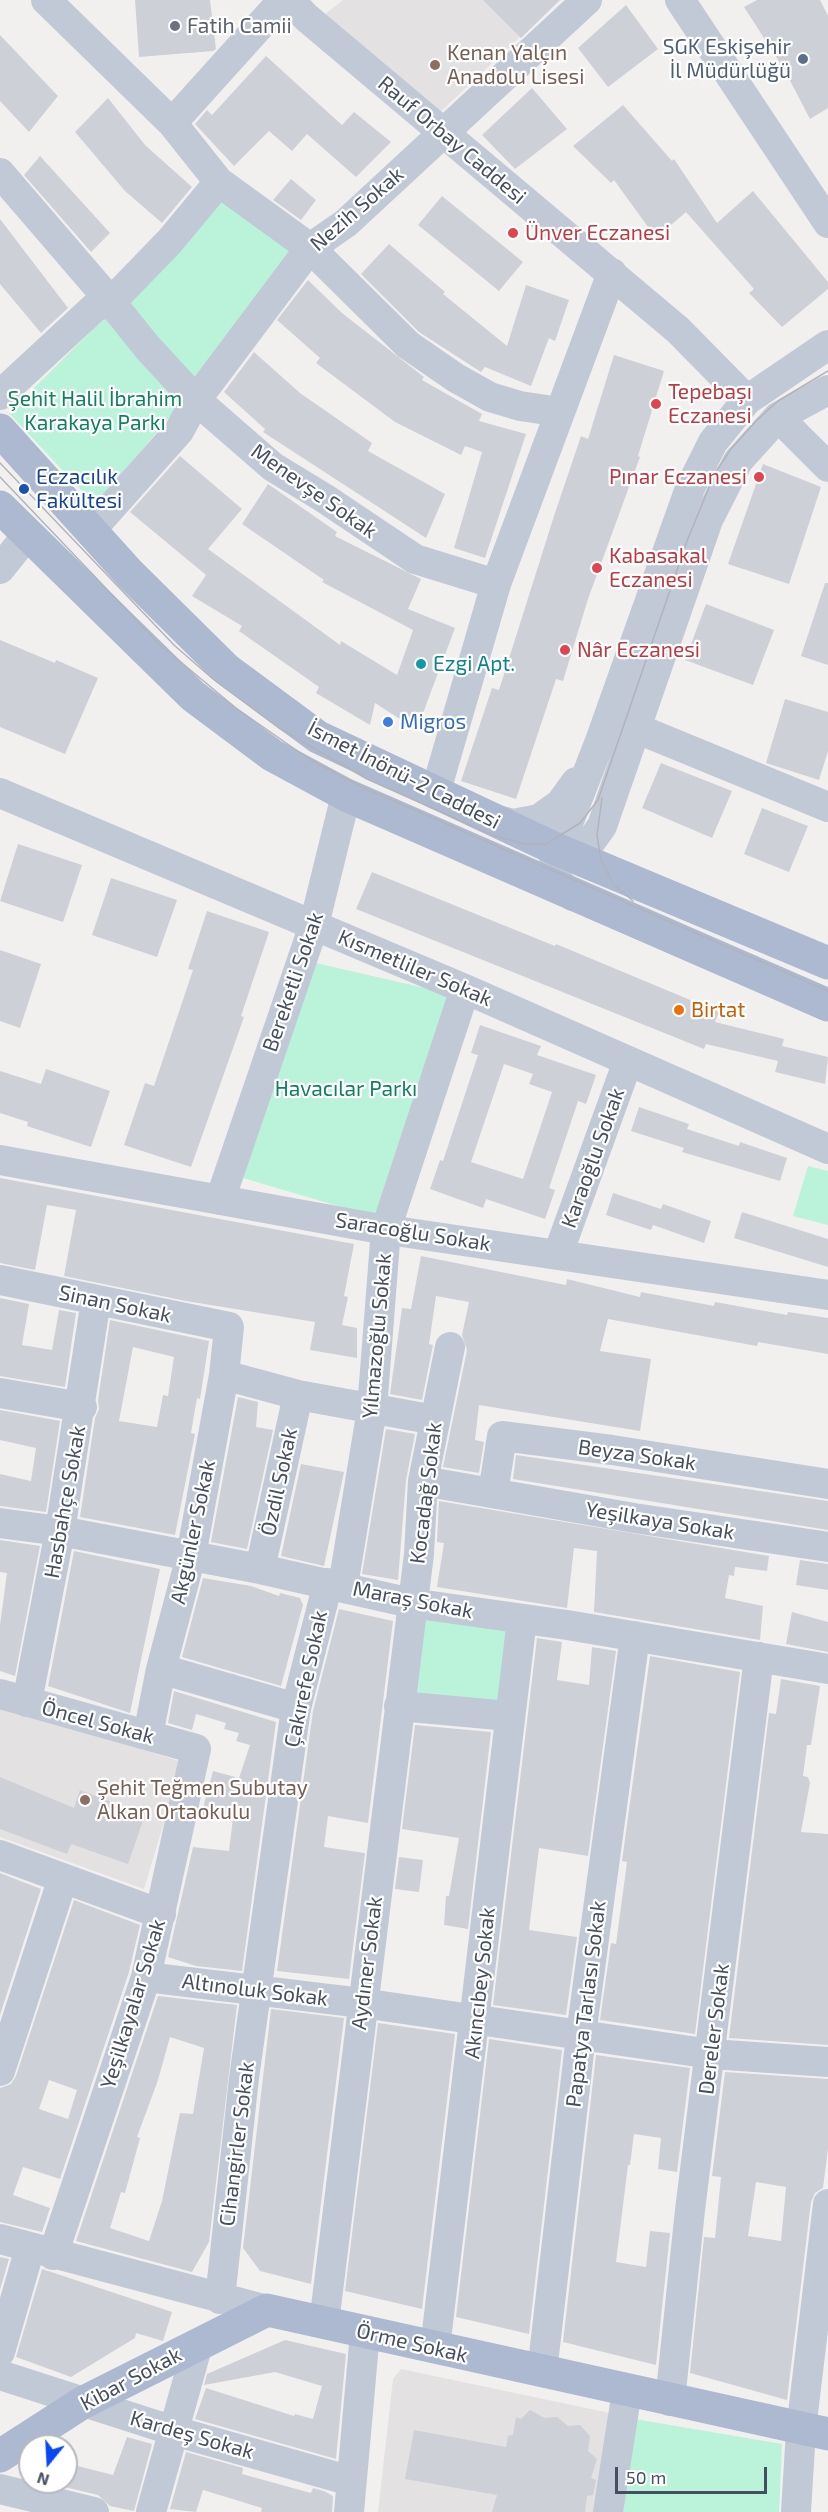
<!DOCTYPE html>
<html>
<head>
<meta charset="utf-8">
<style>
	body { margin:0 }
	#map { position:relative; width:828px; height:2512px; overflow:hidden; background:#f2f0ef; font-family:"Exo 2",sans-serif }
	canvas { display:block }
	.north { position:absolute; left:18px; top:2434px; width:60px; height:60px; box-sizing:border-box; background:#fff; border:2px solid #b5b9bf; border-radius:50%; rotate:198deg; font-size:16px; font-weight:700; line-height:24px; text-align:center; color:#464f5f }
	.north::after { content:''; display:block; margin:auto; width:21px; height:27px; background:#0848f4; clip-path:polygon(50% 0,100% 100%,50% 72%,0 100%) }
	.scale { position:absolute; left:615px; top:2467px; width:152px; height:27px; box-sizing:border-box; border:3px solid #464f5f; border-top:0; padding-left:8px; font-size:18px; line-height:21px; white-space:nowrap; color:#464f5f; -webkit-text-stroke:4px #fff; paint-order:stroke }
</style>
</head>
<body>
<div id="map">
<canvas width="828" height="2512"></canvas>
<div class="north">N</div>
<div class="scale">50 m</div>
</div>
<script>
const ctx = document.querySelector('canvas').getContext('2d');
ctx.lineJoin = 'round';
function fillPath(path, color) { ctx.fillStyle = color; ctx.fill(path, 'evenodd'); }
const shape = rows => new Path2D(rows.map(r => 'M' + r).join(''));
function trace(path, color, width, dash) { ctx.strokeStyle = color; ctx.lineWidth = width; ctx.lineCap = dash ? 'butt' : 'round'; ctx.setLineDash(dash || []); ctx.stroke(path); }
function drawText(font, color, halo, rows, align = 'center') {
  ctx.font = font + ' "Exo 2",sans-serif'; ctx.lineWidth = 4.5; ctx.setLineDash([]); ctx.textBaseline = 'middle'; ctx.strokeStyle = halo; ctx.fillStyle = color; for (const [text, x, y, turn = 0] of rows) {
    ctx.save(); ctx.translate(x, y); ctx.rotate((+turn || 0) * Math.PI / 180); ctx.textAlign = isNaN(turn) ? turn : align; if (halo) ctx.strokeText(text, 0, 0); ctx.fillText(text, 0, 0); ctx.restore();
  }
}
const education = shape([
	[343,0,559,0,436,116,325,14],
	[0,1705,182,1762,144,1889,0,1837],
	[401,2369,610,2413,599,2512,378,2512,393,2379]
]);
const green = shape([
	[209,194,295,249,193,382,125,298],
	[105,317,180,405,95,505,9,413],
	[316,963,451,994,375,1217,243,1178],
	[808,1166,828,1171,828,1225,793,1216],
	[424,1610,507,1625,497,1707,410,1701],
	[635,2419,782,2444,779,2512,623,2512]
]);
const building = shape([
	[135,0,210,0,216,49,213,51,139,57],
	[483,0,560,0,521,38],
	[757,0,820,0,828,16,828,108,810,119,784,69,744,7],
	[626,5,658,49,608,87,578,48],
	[0,35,58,96,29,132,0,101],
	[266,56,342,125,354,112,391,142,356,177,307,134,292,151,269,131,234,166,195,124,207,110,212,115],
	[532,88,567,129,515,169,482,135],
	[108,98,145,145,192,187,162,223,125,191,75,132],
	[623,105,672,161,674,159,717,223,753,191,828,282,828,289,782,327,749,293,754,289,686,212,656,238,614,180,611,183,573,146],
	[40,156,110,233,91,252,24,175],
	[291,179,316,200,301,220,273,200],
	[442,196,523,262,499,291,418,225],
	[0,219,68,308,41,333,0,284],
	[389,244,445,292,443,294,507,346,526,285,569,300,555,341,549,338,531,386,485,367,481,372,419,332,361,274],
	[308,280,342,313,424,377,422,380,482,414,479,421,526,434,485,558,454,548,482,452,465,446,461,455,395,422,316,363,320,358,277,320],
	[254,352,300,393,372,443,368,451,445,494,426,538,263,432,265,429,224,392],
	[614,355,664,371,638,456,640,457,588,599,563,681,556,679,516,799,461,781,492,688,499,690,554,516,581,436,588,439],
	[180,456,242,509,208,549,340,645,341,641,397,675,413,630,322,582,324,580,242,524,268,484,337,532,335,536,421,579,408,609,455,628,423,713,413,720,400,719,375,703,370,725,316,693,319,687,239,631,242,626,192,596,206,575,130,512],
	[763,464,821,487,789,584,728,564],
	[825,583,828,583,828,665,801,656],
	[706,604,774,630,753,685,685,660],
	[0,640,55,663,56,660,98,678,65,754,0,727],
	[785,699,828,712,828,751,819,780,766,763],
	[661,763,732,791,712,838,642,808],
	[762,808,808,826,789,872,744,854],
	[18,844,82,865,63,922,0,901],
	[372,872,555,946,556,944,719,1012,715,1022,784,1039,782,1046,828,1057,825,1084,775,1072,778,1061,706,1044,704,1049,356,909],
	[111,878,177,900,157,957,92,935],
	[207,911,269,932,241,1016,244,1017,191,1167,124,1145,145,1083,154,1086,193,970,188,969],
	[0,950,41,964,20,1028,0,1021],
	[480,1025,541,1046,537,1055,596,1075,586,1104,578,1101,549,1188,555,1190,545,1219,486,1199,483,1208,430,1189,440,1160,443,1161,478,1055,471,1053],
	[504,1064,533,1074,529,1084,552,1092,523,1179,471,1162],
	[46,1069,110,1091,91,1147,27,1126,28,1122,0,1113,0,1071,41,1084],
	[639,1107,689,1124,687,1129,739,1146,740,1142,787,1158,780,1181,682,1152,684,1148,631,1131],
	[0,1178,354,1244,344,1296,348,1297,342,1325,357,1328,357,1358,310,1350,315,1322,186,1301,64,1276,76,1210,47,1205,35,1270,0,1263],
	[613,1193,661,1209,663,1204,711,1221,704,1243,653,1225,651,1230,606,1215],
	[742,1212,828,1239,828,1267,734,1238],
	[421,1256,566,1285,567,1279,640,1297,641,1292,714,1306,715,1302,787,1315,788,1312,828,1318,828,1354,758,1342,757,1346,608,1319,600,1351,651,1359,640,1431,479,1405,475,1440,484,1442,479,1473,443,1467,467,1350,462,1335,469,1302,436,1296,429,1344,433,1345,422,1400,390,1394,402,1308,411,1309],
	[0,1298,29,1304,22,1345,52,1350,59,1310,76,1313,65,1387,0,1376],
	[110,1320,209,1341,200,1399,197,1398,191,1433,195,1434,175,1535,80,1517,95,1418,99,1409,98,1400],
	[133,1347,174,1357,168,1396,163,1395,157,1427,119,1421],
	[238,1397,258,1402,256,1427,273,1430,247,1549,211,1542],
	[0,1410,60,1421,46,1512,0,1506,0,1474,31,1481,36,1448,0,1440],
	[386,1429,415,1434,406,1480,398,1580,362,1574],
	[516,1455,828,1501,828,1530,513,1479],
	[301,1464,344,1472,324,1566,281,1556],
	[439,1501,769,1556,767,1571,735,1567,734,1576,729,1575,725,1598,763,1606,760,1640,594,1612,597,1551,574,1548,567,1608,437,1587,444,1543,437,1542],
	[0,1540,40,1546,15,1676,0,1671,0,1625,7,1573,0,1572],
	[74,1551,160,1569,130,1713,48,1686],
	[800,1560,828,1564,828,1590,796,1585],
	[203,1578,251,1586,279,1596,280,1593,300,1598,303,1605,281,1686,182,1657],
	[339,1609,393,1621,368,1823,328,1816,324,1847,365,1853,349,1979,277,1971,313,1711],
	[792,1612,828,1622,828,1652,786,1644],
	[537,1638,562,1642,557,1680,589,1685,592,1647,616,1651,588,1856,539,1848,529,1930,577,1937,566,2015,493,2005],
	[650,1656,740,1672,695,2034,600,2020,611,1943,616,1944,627,1862,622,1861],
	[781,1679,820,1686,811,1745,807,1745,803,1776,808,1777,810,1783,801,1832,828,1834,828,2045,729,2038,769,1713,776,1714],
	[174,1691,276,1722,242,1971,196,1966,168,1957,193,1847,229,1851,233,1818,201,1815,213,1771,239,1778,250,1745,236,1741,239,1733,224,1729,226,1723,196,1714,192,1730,168,1723],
	[415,1725,491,1732,468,1929,444,1925,446,1896,449,1896,459,1838,402,1829],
	[0,1777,74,1808,80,1790,145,1815,128,1864,71,1844,67,1854,0,1829],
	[399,1857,423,1860,419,1892,395,1889],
	[0,1873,41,1889,0,2015],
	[74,1900,140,1925,129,1972,60,2179,23,2167,13,2195,50,2208,42,2232,0,2222,0,2088,11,2084,16,2076],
	[49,2080,77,2090,68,2119,39,2109],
	[158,1996,237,2005,209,2242,192,2272,76,2241],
	[170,2037,204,2048,193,2114,180,2113,162,2201,149,2241,110,2228,121,2192,125,2193,140,2138,137,2137,158,2080],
	[271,2009,344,2018,311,2284,260,2271,243,2248],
	[378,2023,455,2034,422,2309,345,2291],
	[489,2039,562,2050,529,2334,456,2317],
	[596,2055,690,2068,677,2172,658,2169,661,2138,634,2134,630,2165,628,2165,616,2262,646,2267,650,2231,670,2233,656,2365,563,2342],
	[725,2072,828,2079,828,2149,823,2188,815,2193,811,2202,787,2400,690,2373,704,2237,715,2238,721,2177,712,2176],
	[756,2182,786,2187,781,2241,748,2236],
	[0,2257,9,2259,0,2290],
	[42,2269,172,2312,163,2341,136,2333,135,2338,71,2377,16,2357],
	[285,2340,346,2354,336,2459,195,2419,206,2388,294,2416,295,2414,313,2419,322,2386,275,2372,204,2385,207,2374],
	[530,2410,545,2418,557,2417,568,2426,580,2425,590,2436,588,2451,597,2459,591,2478,596,2480,593,2495,587,2496,585,2512,492,2512,497,2495,405,2479,414,2430,506,2447,508,2436,513,2435,516,2417,521,2419],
	[127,2437,152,2444,134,2511,110,2506,98,2495,44,2482,66,2482,66,2463,113,2475],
	[186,2452,243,2468,242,2474,311,2493,313,2488,324,2491,333,2496,332,2512,261,2512,262,2508,203,2490,196,2512,170,2509]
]);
const minor = shape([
	[46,0,172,123,219,182,310,248,408,345,456,378,490,397,520,406,560,412],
	[289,0,307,18,678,330,747,400],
	[680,0,828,223],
	[172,123,283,0],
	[0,173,111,302,147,347,196,400,273,467,324,498,415,559,496,584],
	[0,395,95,307,111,302,170,241,219,182],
	[778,417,828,467],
	[91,530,179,431,196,400,310,248,346,223,587,0],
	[0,569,28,534],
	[638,729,828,807],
	[0,793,465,989,828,1149],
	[435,794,496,584,612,273],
	[494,819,513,824,539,819,560,804,576,782],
	[555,864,587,847,602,826,708,520,738,461,778,417,828,390],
	[573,896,556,880,553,871,555,857,600,741,690,488,713,442,747,400,828,345],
	[0,1160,375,1228,828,1295],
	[220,1200,314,925,346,795],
	[558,1254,628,1061],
	[0,1280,229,1327,224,1375,191,1556,161,1669,148,1735],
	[224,1375,298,1395,435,1420],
	[0,1393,82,1407],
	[423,1481,634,1518,828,1547],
	[493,1493,502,1436,612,1450,828,1484],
	[0,1523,60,1531,260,1569,411,1603,567,1625,828,1669],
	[260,1569,298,1395],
	[343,1586,372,1409,386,1229,465,989],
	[161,1669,296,1708],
	[0,1694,196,1749,146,1977,53,2255],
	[27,1702,60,1531,96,1300],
	[399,1706,509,1716],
	[0,1855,161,1914],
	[146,1977,362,2003,711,2054,828,2062],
	[0,2071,63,1878],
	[0,2239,267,2310],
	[220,2299,244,2078,296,1708,328,1583],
	[324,2323,419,1554,423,1481,450,1347],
	[435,2348,522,1619],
	[0,2352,30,2248],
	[542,2372,581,2035,635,1636],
	[0,2375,174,2431,351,2481],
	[670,2401,690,2210,759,1657],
	[0,2489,94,2512],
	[151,2512,198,2344],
	[349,2512,365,2333],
	[608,2512,627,2391],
	[796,2512,801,2430,828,2204]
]);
const major = shape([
	[0,430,129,573,226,669,318,737,558,850,828,963],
	[0,507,193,696,272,755,346,795,828,1005],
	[0,2456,82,2403,267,2310,828,2434]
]);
const tram = shape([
	[0,463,175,646,213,679,279,728,367,779,495,836,525,844,546,844,580,823,598,800,687,541,715,473,731,449,756,421,778,401,828,371],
	[0,477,159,644,236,708,309,759,362,787,828,991],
	[602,798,597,835,601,860,614,885,633,901]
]);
const markers = [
	[175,26,6,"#6b7280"],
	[803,59,6,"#5c6f8a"],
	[435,65,6,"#8d6e63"],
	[513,233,6,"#e0444e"],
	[656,404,6,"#e0444e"],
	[759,477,6,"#e0444e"],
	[24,489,6,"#1a4fb4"],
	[597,568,6,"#e0444e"],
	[565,650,6,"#e0444e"],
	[421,664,6,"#0f9aa8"],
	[388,722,6,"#3f7fe0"],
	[679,1010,6,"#e8710a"],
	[85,1800,6,"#8d6e63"]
];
const worshipNames = [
	["Fatih Camii",187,26]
];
const serviceNames = [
	["SGK Eskişehir",791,47],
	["İl Müdürlüğü",791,71]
];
const educationNames = [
	["Kenan Yalçın",447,53],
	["Anadolu Lisesi",447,77],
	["Şehit Teğmen Subutay",97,1788],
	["Alkan Ortaokulu",97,1812]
];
const streetNames = [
	["Rauf Orbay Caddesi",452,140,40],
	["Nezih Sokak",357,209,-41],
	["Menevşe Sokak",314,491,35],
	["İsmet İnönü-2 Caddesi",404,775,27],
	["Kısmetliler Sokak",415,968,23],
	["Bereketli Sokak",293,982,-71],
	["Karaoğlu Sokak",593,1158,-70],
	["Saracoğlu Sokak",413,1232,9],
	["Sinan Sokak",115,1304,12],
	["Yılmazoğlu Sokak",377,1336,-85],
	["Beyza Sokak",637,1455,8],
	["Özdil Sokak",279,1482,-78],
	["Kocadağ Sokak",426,1493,-83],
	["Hasbahçe Sokak",65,1502,-80],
	["Yeşilkaya Sokak",660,1521,9],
	["Akgünler Sokak",193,1532,-78],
	["Maraş Sokak",413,1600,11],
	["Çakırefe Sokak",306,1679,-78],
	["Öncel Sokak",98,1722,15],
	["Aydıner Sokak",367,1963,-83],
	["Akıncıbey Sokak",480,1983,-84],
	["Altınoluk Sokak",255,1990,7],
	["Yeşilkayalar Sokak",133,2004,-73],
	["Papatya Tarlası Sokak",586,2004,-83],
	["Dereler Sokak",714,2029,-83],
	["Cihangirler Sokak",237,2144,-83],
	["Örme Sokak",412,2343,13],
	["Kibar Sokak",131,2379,-28],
	["Kardeş Sokak",192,2435,16]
];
const healthNames = [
	["Ünver Eczanesi",525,233],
	["Tepebaşı",668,392],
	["Eczanesi",668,416],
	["Pınar Eczanesi",747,477,"right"],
	["Kabasakal",609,556],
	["Eczanesi",609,580],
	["Nâr Eczanesi",577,650]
];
const parkNames = [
	["Şehit Halil İbrahim",95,399],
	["Karakaya Parkı",95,423],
	["Havacılar Parkı",346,1089]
];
const transitNames = [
	["Eczacılık",36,477],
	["Fakültesi",36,501]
];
const cultureNames = [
	["Ezgi Apt.",433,664]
];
const shopNames = [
	["Migros",400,722]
];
const foodNames = [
	["Birtat",691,1010]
];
fillPath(education, '#e3e1e1');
fillPath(green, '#baf3da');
fillPath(building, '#ced0d8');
trace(minor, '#c2c9d6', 30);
trace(major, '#adb9d1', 33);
trace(tram, '#b1b3bb', 1.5);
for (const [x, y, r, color] of markers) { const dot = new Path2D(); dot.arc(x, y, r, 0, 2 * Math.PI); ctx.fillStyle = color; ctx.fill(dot); trace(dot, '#fff', 2); }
drawText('21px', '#5b616d', '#fff', worshipNames, 'left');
drawText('21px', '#4e5e75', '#fff', serviceNames, 'right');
drawText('21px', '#785e54', '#fff', educationNames, 'left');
drawText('21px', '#464f5f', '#fff', streetNames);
drawText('21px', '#be3a42', '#fff', healthNames, 'left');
drawText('21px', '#0e825b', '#fff', parkNames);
drawText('21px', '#164399', '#fff', transitNames, 'left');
drawText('21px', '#0d838f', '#fff', cultureNames, 'left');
drawText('21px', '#366cbe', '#fff', shopNames, 'left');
drawText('21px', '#c56008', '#fff', foodNames, 'left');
</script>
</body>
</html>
